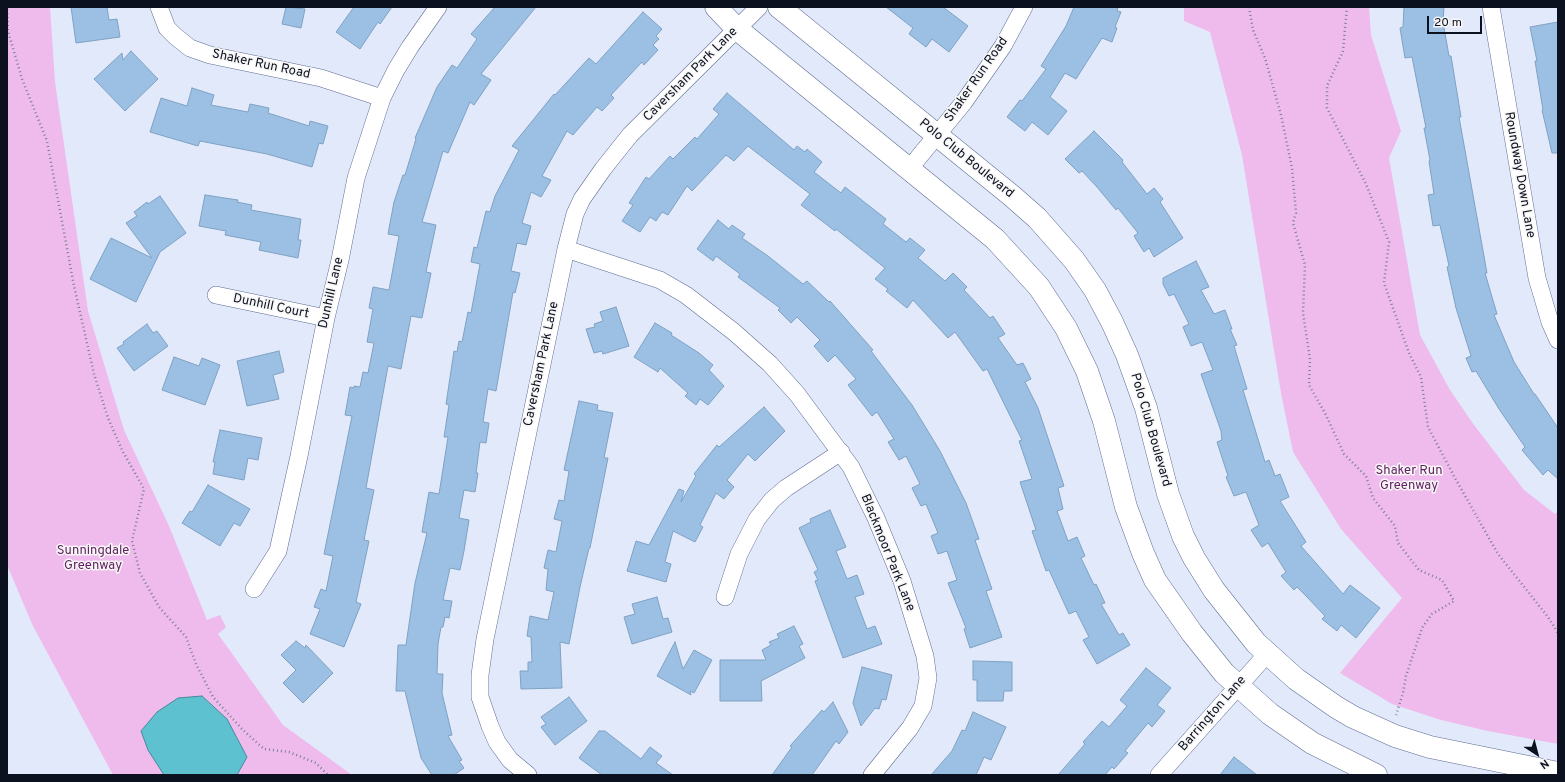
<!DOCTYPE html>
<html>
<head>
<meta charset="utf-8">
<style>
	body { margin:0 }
	#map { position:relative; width:1565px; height:782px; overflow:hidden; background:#e2e9fb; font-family:Overpass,sans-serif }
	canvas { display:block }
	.frame { position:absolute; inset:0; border:8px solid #0c1120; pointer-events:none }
	.north { position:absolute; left:1517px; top:734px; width:40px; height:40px; -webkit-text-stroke:3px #f6f6f6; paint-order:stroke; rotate:144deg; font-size:11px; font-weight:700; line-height:16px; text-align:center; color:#0c1120 }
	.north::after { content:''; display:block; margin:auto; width:14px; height:18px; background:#0c1120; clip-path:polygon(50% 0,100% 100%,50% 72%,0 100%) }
	.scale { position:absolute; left:1427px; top:16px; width:55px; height:18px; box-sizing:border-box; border:2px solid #0c1120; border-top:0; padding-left:5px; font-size:12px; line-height:14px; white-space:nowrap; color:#0c1120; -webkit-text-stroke:3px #f6f6f6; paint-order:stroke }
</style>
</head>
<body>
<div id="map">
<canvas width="1565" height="782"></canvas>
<div class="frame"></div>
<div class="north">N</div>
<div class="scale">20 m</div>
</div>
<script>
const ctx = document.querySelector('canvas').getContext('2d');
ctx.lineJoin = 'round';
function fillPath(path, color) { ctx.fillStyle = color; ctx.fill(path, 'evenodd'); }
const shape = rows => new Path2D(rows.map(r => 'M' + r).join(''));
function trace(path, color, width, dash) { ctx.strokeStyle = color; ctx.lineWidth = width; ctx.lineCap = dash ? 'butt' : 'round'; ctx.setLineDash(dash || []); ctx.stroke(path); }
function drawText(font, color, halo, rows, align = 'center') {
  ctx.font = font + ' Overpass,sans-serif'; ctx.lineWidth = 3; ctx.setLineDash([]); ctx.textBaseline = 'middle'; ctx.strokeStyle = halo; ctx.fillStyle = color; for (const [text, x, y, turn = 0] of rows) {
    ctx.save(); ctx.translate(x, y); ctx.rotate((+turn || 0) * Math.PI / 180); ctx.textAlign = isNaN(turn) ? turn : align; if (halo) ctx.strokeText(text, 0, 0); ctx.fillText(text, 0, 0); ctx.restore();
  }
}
const green = shape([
	[7,7,50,7,55,82,88,311,124,430,169,526,207,620,220,615,226,627,218,634,283,725,352,775,113,775,33,626,7,565],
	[1184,7,1369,7,1371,35,1401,131,1389,158,1420,335,1450,390,1474,425,1524,490,1555,514,1558,511,1558,744,1488,731,1441,720,1392,704,1340,673,1402,598,1341,529,1293,452,1281,393,1242,155,1210,32,1184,21]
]);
const water = shape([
	[202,696,227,719,247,757,237,775,164,775,148,750,141,731,157,712,178,698,202,696]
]);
const building = shape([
	[71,7,107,7,109,20,117,19,120,37,76,43,71,7],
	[286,7,305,9,301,28,282,24,286,7],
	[354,7,392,7,380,24,378,22,360,49,336,32,354,7],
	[495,7,536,7,481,74,491,80,474,105,470,102,448,153,443,151,422,222,436,225,426,272,431,273,422,318,411,316,401,369,388,366,366,488,374,490,364,540,369,541,356,602,361,604,344,647,310,634,320,609,314,607,321,589,326,591,333,556,324,554,352,416,345,415,350,387,354,388,354,386,360,387,363,372,368,373,374,343,367,342,373,309,369,308,373,287,389,290,399,236,388,234,394,202,403,175,405,175,416,139,415,138,437,87,452,65,457,68,477,39,471,34,495,7],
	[886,7,943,7,968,26,949,52,932,39,926,47,909,34,913,28,886,7],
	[1074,7,1118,7,1117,11,1121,12,1115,27,1117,28,1112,42,1102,38,1076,79,1065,73,1050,97,1067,111,1048,135,1032,122,1025,131,1007,117,1020,100,1022,101,1046,69,1041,66,1066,26,1074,7],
	[1404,7,1444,7,1443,22,1449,56,1451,56,1461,117,1459,117,1487,273,1485,273,1497,314,1494,315,1514,362,1534,394,1535,394,1558,428,1558,479,1548,470,1543,475,1522,450,1525,447,1499,409,1476,371,1472,372,1466,358,1471,356,1456,308,1447,267,1449,266,1440,225,1433,226,1428,195,1434,194,1429,161,1430,160,1424,128,1426,128,1412,57,1405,58,1400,28,1403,27,1404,7],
	[643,12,662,29,656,36,659,39,653,45,658,50,644,65,642,62,611,95,614,98,602,111,597,107,573,135,567,131,542,176,551,180,541,197,531,192,522,223,531,226,526,245,517,243,511,271,520,273,515,293,513,292,496,391,488,389,483,422,489,423,486,443,480,442,476,473,478,473,475,492,464,490,459,518,469,520,464,551,460,570,450,568,443,600,452,601,449,618,445,617,443,627,441,627,438,644,437,674,443,674,442,693,452,735,448,736,462,760,459,761,464,768,454,775,432,775,421,758,405,691,396,691,398,645,406,645,415,583,427,533,422,532,429,492,439,494,448,437,444,437,449,405,446,404,454,351,457,352,459,341,462,342,468,312,471,313,480,264,471,262,474,247,477,248,486,211,490,212,495,196,519,150,512,146,554,94,555,95,589,58,596,64,643,12],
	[1558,22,1558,153,1552,153,1542,110,1543,110,1535,61,1537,61,1530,27,1558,22],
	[131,51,158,79,125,111,94,79,122,53,123,60,131,51],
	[192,88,214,95,211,105,248,112,250,104,269,108,268,113,309,126,310,121,328,126,323,144,319,143,312,167,267,154,200,141,198,146,150,132,161,98,187,106,192,88],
	[727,93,794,150,797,146,805,152,807,149,822,162,814,172,841,193,845,187,886,219,883,224,906,242,910,238,925,250,918,258,945,281,953,273,967,287,964,290,990,318,993,316,1005,334,998,338,1017,365,1023,363,1031,379,1025,382,1038,408,1064,486,1058,488,1063,509,1057,511,1068,541,1077,537,1085,556,1081,558,1094,585,1096,584,1105,603,1101,604,1119,635,1123,633,1130,645,1097,664,1083,640,1089,637,1076,611,1069,614,1049,570,1046,571,1032,531,1036,530,1020,482,1032,479,1019,441,1022,440,987,369,983,371,955,332,948,338,913,300,907,308,886,291,888,289,875,279,885,268,836,229,835,231,801,205,810,194,748,146,734,161,726,155,692,191,687,186,668,215,662,212,656,221,650,217,640,232,622,221,633,205,629,203,646,177,649,179,670,156,673,159,695,137,697,139,719,114,713,109,727,93],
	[1094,131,1123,160,1122,162,1147,194,1154,188,1163,199,1160,202,1183,238,1154,257,1149,248,1144,252,1134,236,1138,233,1118,208,1116,210,1097,187,1082,171,1079,173,1065,159,1094,131],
	[205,195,238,200,237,202,252,205,251,210,301,219,298,240,301,240,298,258,259,250,261,242,225,235,226,231,199,226,205,195],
	[160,196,186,233,160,252,136,302,90,279,111,238,152,258,126,223,137,216,134,212,147,202,148,204,160,196],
	[718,220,729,229,732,225,745,234,742,238,768,256,803,284,807,281,829,302,830,301,873,350,871,351,912,405,940,451,966,503,979,539,975,540,992,589,986,591,1002,637,970,648,964,629,966,628,948,583,957,580,947,551,938,554,931,536,938,533,926,504,921,506,912,488,920,484,906,456,899,460,888,442,894,439,877,412,872,416,848,385,856,379,835,355,828,362,814,346,820,340,797,317,791,323,778,310,780,308,738,277,740,274,716,256,713,261,697,249,718,220],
	[1196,261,1209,287,1201,290,1214,314,1225,310,1232,329,1230,329,1237,345,1234,346,1247,389,1243,390,1265,462,1269,460,1275,476,1280,474,1289,497,1280,501,1306,542,1301,546,1343,594,1350,585,1380,608,1356,638,1341,625,1337,631,1322,619,1325,616,1307,597,1297,587,1294,590,1281,576,1286,572,1268,543,1262,547,1251,530,1259,525,1246,492,1234,496,1226,477,1228,476,1217,442,1222,440,1221,431,1201,374,1213,370,1202,342,1191,346,1183,327,1189,324,1174,294,1169,296,1163,284,1163,278,1196,261],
	[616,307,629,346,603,354,602,351,594,353,586,329,595,327,594,324,603,321,600,312,616,307],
	[655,323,672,333,671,335,699,353,713,365,709,370,724,386,708,405,700,399,696,405,685,396,688,393,660,368,658,372,634,357,655,323],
	[147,324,153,333,157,331,168,346,134,371,117,348,124,344,123,342,147,324],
	[279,351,284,372,273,375,279,399,247,406,237,361,279,351],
	[174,357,199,366,202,358,220,365,205,405,162,390,174,357],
	[579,401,598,405,597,410,613,413,604,458,608,458,590,548,589,548,580,587,569,644,560,642,562,688,521,689,520,671,528,671,528,662,532,662,531,637,527,636,530,616,548,620,554,592,546,590,548,569,544,568,548,550,556,552,562,521,554,519,559,500,564,501,569,471,564,470,579,401],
	[764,407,785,431,755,461,748,454,727,480,734,487,724,499,716,493,700,525,703,527,695,542,673,531,665,562,671,564,666,582,627,571,636,541,649,545,679,489,684,491,681,502,696,476,694,474,717,445,719,447,764,407],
	[220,430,262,438,258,460,248,458,244,480,213,474,215,462,213,462,220,430],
	[208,485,250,509,240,526,234,523,220,546,182,523,190,511,192,512,208,485],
	[830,510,846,547,836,551,847,579,857,575,864,594,855,597,867,629,875,626,882,644,843,658,815,581,818,580,814,572,818,570,799,528,811,522,810,519,830,510],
	[657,597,663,619,668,618,672,632,632,644,624,617,635,614,632,604,657,597],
	[794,626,803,644,799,646,805,658,761,681,762,701,720,701,720,660,766,660,762,650,771,645,769,642,779,638,777,634,794,626],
	[296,641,305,648,306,645,333,673,303,703,283,683,296,670,281,655,296,641],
	[675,642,683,669,694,650,712,660,694,693,690,691,691,695,657,676,675,642],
	[973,661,1012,662,1012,691,1004,691,1003,701,977,701,977,680,973,680,973,661],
	[862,667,892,675,886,700,882,699,879,709,875,708,861,726,853,703,862,667],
	[1146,668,1171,688,1157,705,1165,711,1152,727,1148,723,1125,751,1128,753,1114,769,1112,767,1105,775,1058,775,1085,744,1083,742,1102,721,1109,727,1127,706,1120,700,1146,668],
	[569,697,587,721,555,745,541,727,546,724,541,717,569,697],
	[833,702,848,732,839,744,836,741,812,775,772,775,792,747,790,746,822,710,824,712,833,702],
	[973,712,1006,727,991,760,984,757,976,775,931,775,952,751,962,730,965,731,973,712],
	[599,731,605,731,641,759,650,747,662,756,656,763,673,775,602,775,579,758,599,731],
	[1234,757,1257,775,1220,775,1234,757]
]);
const path = shape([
	[1249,7,1253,30,1265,58,1281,115,1292,168,1296,213,1293,223,1305,265,1303,313,1310,359,1309,385,1326,415,1344,454,1366,476,1373,498,1395,526,1398,543,1419,570,1442,580,1454,601,1432,614,1422,628,1406,676,1403,693,1396,715],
	[1347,7,1343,51,1327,86,1327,108,1366,184,1389,242,1384,283,1409,353,1421,377,1428,427,1455,478,1498,554,1548,617,1558,633],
	[7,9,8,31,22,79,47,141,74,286,94,374,108,418,122,450,144,489,132,541,140,573,159,607,186,637,196,664,213,697,242,729,264,749,289,752,316,763,328,775]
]);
const street = shape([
	[159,7,167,28,175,36,190,48,210,55,321,78,382,98],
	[1491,7,1537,278,1550,322,1558,340],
	[909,169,964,102,1003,46,1024,7],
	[566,249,660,280,686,295,734,332,770,364,797,394,851,467,876,518,902,581,925,656,928,678,923,706,910,728,872,775],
	[216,295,326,318],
	[254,589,278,551,299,456,326,318,340,260,356,178,382,98,396,70,410,47,438,7],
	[725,597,739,554,757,519,772,500,786,488,841,452],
	[528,775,510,760,497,742,490,726,480,697,480,675,485,639,566,249,575,214,582,199,603,169,630,135,759,7],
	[1159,775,1267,654]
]);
const secondary = shape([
	[716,7,737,29,995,239,1039,287,1066,328,1087,371,1104,421,1126,507,1143,553,1155,580,1192,633,1224,673,1270,714,1312,743,1376,775],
	[779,7,1012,196,1037,218,1074,260,1095,290,1112,322,1127,355,1146,408,1168,494,1183,536,1194,558,1214,590,1256,643,1296,679,1336,707,1353,717,1395,736,1430,747,1558,773]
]);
const streetNames = [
	["Shaker Run Road",261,65,12],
	["Caversham Park Lane",691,75,-45],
	["Shaker Run Road",977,80,-55],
	["Polo Club Boulevard",966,159,39],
	["Roundway Down Lane",1519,175,80],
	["Dunhill Lane",332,293,-77],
	["Dunhill Court",271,307,12],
	["Caversham Park Lane",542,364,-78],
	["Polo Club Boulevard",1150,430,74],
	["Blackmoor Park Lane",887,553,68],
	["Barrington Lane",1213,714,-49]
];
const parkNames = [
	["Shaker Run",1409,471],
	["Greenway",1409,486],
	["Sunningdale",93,551],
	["Greenway",93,566]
];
fillPath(green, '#efbaec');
fillPath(water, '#5ec1d0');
trace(water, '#458c9b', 1);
fillPath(building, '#9cc0e3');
trace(building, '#7ea1c3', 1);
trace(street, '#5e6c93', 18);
trace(secondary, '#5e6c93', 23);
trace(path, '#7b8192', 2.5, [1, 3]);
trace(street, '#fff', 17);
trace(secondary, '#fff', 22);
drawText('13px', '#0c1120', '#f6f6f6', streetNames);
drawText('13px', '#622261', '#f6f6f6', parkNames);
</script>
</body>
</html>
